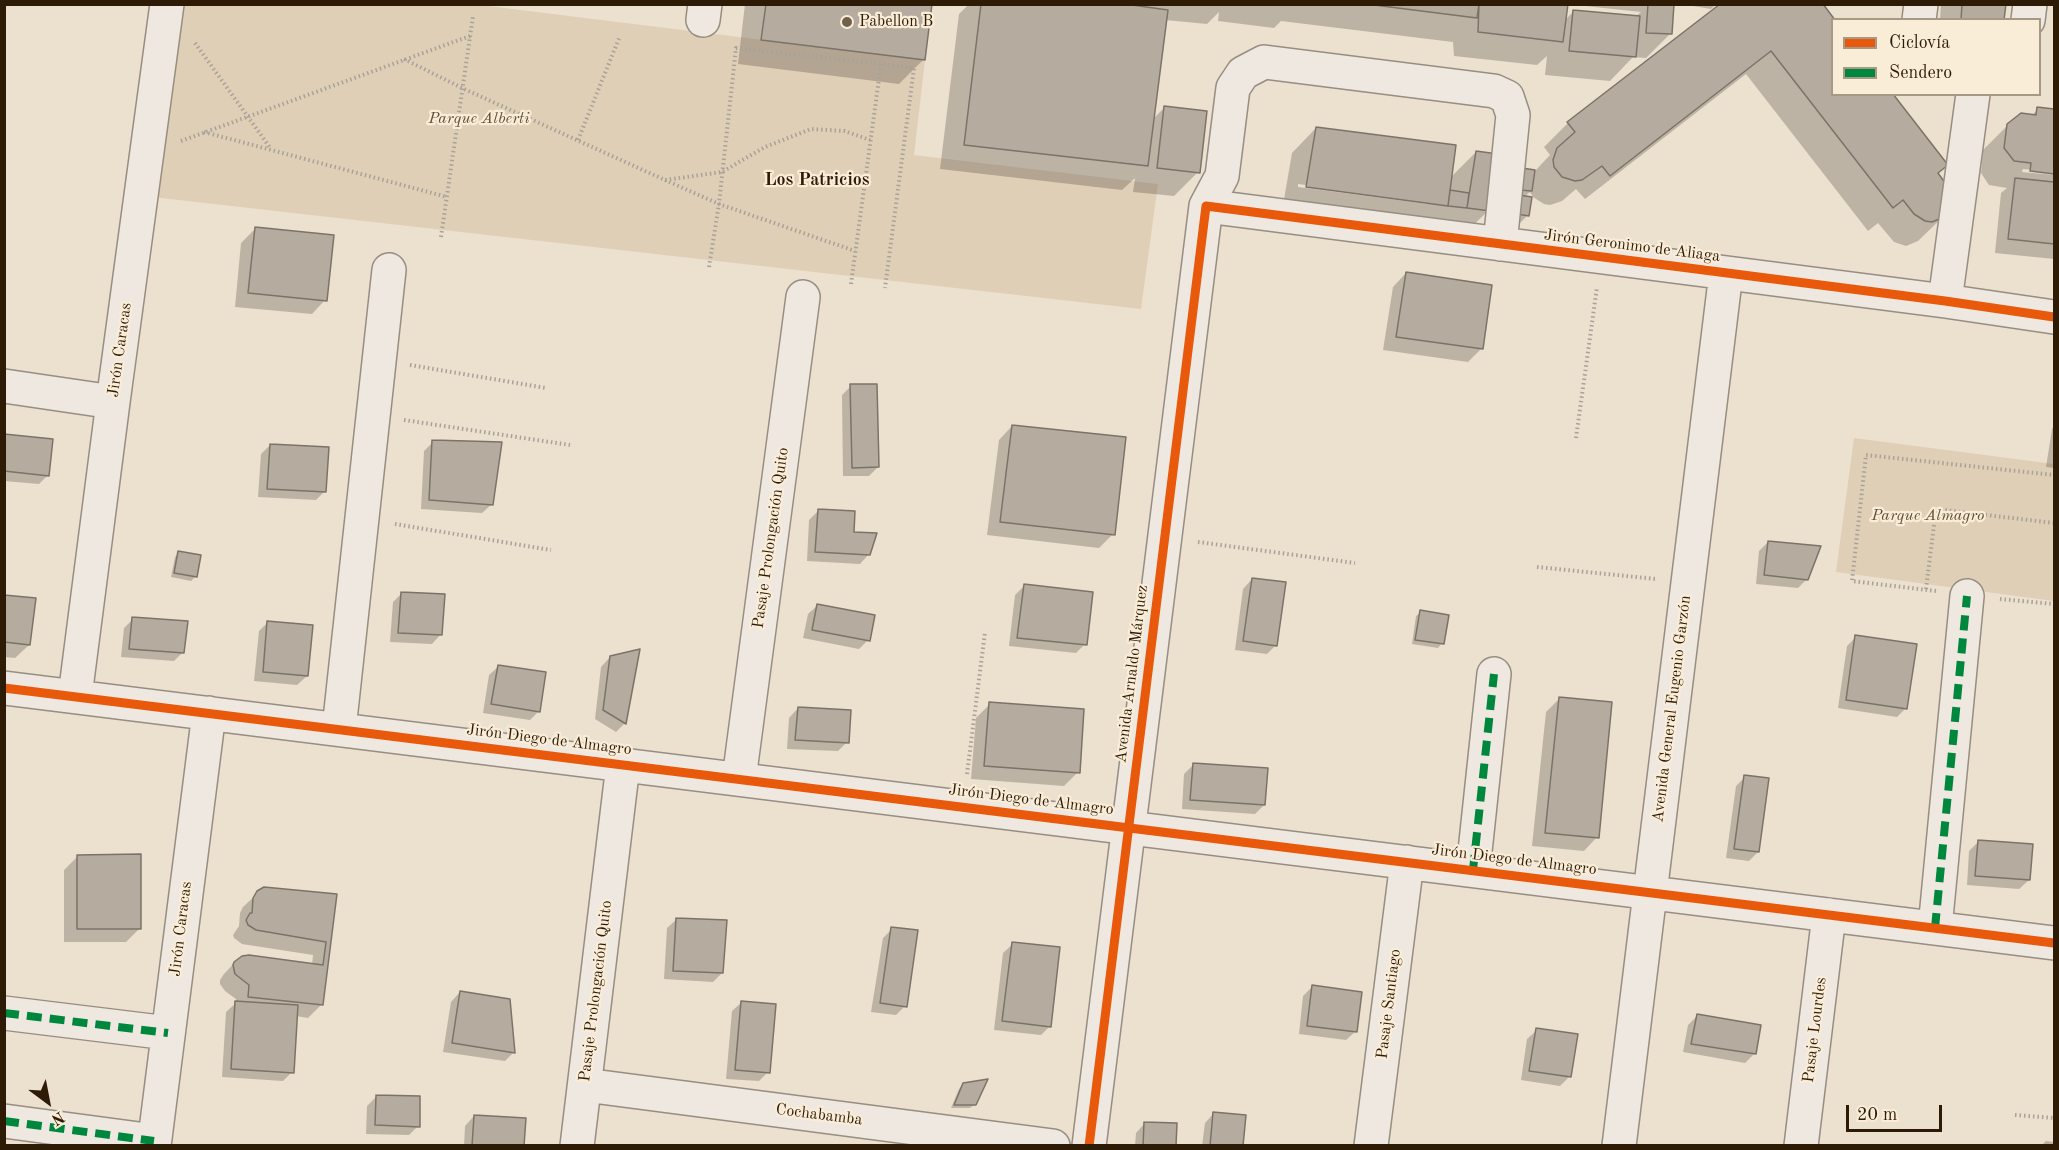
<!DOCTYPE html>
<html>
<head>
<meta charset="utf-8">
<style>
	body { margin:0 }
	#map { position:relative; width:2059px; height:1150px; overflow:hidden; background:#ece0cf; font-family:"Old Standard TT",serif }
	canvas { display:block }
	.frame { position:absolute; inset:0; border:6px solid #2e1b06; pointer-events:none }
	.legend { position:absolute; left:1831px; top:18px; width:210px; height:78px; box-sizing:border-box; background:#faedd8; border:2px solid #a89984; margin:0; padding:8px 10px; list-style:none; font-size:18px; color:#2e1b06 }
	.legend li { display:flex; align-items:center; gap:12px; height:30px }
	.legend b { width:30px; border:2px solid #a89984 }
	.north { position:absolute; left:18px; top:1072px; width:60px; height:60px; -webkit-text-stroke:4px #faedd8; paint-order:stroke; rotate:148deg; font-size:16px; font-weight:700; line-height:24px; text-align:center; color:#2e1b06 }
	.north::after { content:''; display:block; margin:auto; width:21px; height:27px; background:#2e1b06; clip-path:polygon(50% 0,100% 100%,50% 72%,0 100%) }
	.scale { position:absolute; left:1846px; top:1105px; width:96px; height:27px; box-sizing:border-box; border:3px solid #2e1b06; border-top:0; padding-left:8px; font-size:18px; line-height:21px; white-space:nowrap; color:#2e1b06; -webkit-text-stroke:4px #faedd8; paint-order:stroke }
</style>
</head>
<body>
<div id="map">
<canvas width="2059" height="1150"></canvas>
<div class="frame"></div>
<ul class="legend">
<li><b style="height:8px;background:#e8590c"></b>Ciclovía</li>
<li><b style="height:8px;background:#00873e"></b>Sendero</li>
</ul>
<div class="north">N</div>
<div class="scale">20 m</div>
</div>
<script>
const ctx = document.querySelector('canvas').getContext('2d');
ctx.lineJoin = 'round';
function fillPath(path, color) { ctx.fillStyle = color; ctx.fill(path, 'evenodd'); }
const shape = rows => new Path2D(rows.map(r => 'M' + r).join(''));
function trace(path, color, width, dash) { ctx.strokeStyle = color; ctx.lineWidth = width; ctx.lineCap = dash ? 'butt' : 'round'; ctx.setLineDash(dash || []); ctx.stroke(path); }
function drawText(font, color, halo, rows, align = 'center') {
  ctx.font = font + ' "Old Standard TT",serif'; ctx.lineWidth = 4.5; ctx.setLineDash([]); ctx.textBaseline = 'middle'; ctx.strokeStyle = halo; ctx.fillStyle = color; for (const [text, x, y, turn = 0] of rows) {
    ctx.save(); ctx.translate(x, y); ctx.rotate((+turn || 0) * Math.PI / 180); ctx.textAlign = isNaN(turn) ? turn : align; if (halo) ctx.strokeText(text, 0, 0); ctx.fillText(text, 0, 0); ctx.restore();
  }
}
const green = shape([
	[177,4,480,5,925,60,914,155,1158,184,1141,309,152,197],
	[1854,438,2054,464,2054,601,1836,572]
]);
const shadow = shape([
	[745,4,931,4,924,59,899,84,738,64],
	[969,4,1567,4,1565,20,1574,11,1635,17,1641,12,1567,4,1662,4,1671,33,1646,58,1633,57,1610,81,1545,75,1547,56,1537,65,1454,56,1453,42,1281,21,1274,28,1218,21,1219,12,1207,24,1165,20,1153,119,1165,107,1198,172,1174,196,1133,192,1135,178,1122,190,940,169,959,14],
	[1681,4,1716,4,1711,9],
	[1941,4,2004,4,2002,20,1940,20],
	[1832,20,1832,94,1946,165,1937,174,1948,212,1918,241,1906,246,1894,242,1878,223,1868,231,1746,74,1585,199,1576,189,1562,201,1550,205,1544,204,1533,197,1530,192,1524,197,1528,215,1503,240,1522,170,1535,171,1550,155,1544,147,1568,123],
	[2038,109,2054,111,2054,172,2023,169,2022,172,2054,175,2054,259,1995,253,2001,193,2007,188,1989,185,1981,173,1983,150,2008,125,2031,116],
	[1316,128,1450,178,1476,152,1489,210,1464,234,1282,211,1292,153],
	[1298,184,1428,201,1428,204,1298,187],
	[255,229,325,300,312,314,235,307,241,243],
	[1406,273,1481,349,1468,362,1383,350,1393,287],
	[851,386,878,467,869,476,843,476,842,395],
	[1012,426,1113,534,1099,548,987,535,999,440],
	[2054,426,2054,468,2046,467,2052,429],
	[4,436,48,475,39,484,4,481],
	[433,442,492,504,482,513,421,509,424,451],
	[270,445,325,491,316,500,258,497,261,454],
	[818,511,852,534,869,554,860,564,807,561,809,520],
	[1768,542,1807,579,1798,588,1756,584,1759,551],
	[179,553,196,576,191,581,171,577,175,557],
	[1252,579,1276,645,1267,654,1235,650,1243,589],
	[1024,586,1085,644,1076,653,1009,646,1015,595],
	[402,593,441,634,432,644,390,642,393,602],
	[4,596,29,645,15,658,4,657],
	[818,605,868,640,859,649,803,638,808,614],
	[1421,612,1442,643,1438,648,1412,644,1416,616],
	[133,619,183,652,174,661,121,657,124,628],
	[268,622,307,676,297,685,254,681,259,631],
	[1856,637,1906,708,1897,717,1838,708,1847,646],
	[610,657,625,723,616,732,595,719,601,667],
	[499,666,539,711,530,720,483,713,489,675],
	[1560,698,1597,837,1584,851,1532,846,1546,712],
	[990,704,1078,772,1064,786,971,779,976,718],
	[798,708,847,742,838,751,787,749,789,718],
	[1193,765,1264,805,1255,814,1182,809,1184,774],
	[1745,777,1758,852,1749,861,1726,858,1736,786],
	[1978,842,2029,880,2019,889,1967,885,1969,851],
	[78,856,139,929,126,942,64,942,64,870],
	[258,893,336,895,322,1004,308,1018,296,1016,292,1072,283,1081,222,1077,226,1012,236,1003,236,999,225,991,220,984,220,980,224,974,238,959,312,965,313,955,242,944,234,938,233,935,239,926,240,913,243,907],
	[677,919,722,973,713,982,664,979,667,928],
	[892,929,905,1006,896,1015,871,1012,883,938],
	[1013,944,1050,1026,1041,1035,994,1030,1003,953],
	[1312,987,1356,1031,1346,1040,1299,1034,1303,996],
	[460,992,514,1052,505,1061,443,1052,451,1002],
	[742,1002,768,1072,759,1081,726,1079,732,1011],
	[1697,1016,1754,1054,1745,1063,1683,1052,1688,1025],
	[1537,1030,1569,1077,1560,1086,1521,1080,1527,1039],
	[963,1084,975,1104,970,1108,951,1108,959,1089],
	[376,1097,418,1126,409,1135,366,1134,367,1106],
	[1214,1113,1241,1146,1202,1146,1205,1123],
	[474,1116,523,1146,464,1146,465,1126],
	[1145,1123,1174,1146,1135,1146,1136,1133],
	[2046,1141,2054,1142,2054,1146,2041,1146]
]);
const building = shape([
	[766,4,932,4,925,60,761,40,766,4],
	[981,4,1125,4,1168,10,1148,166,964,145,981,4],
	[1366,4,1479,4,1477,18,1366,4],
	[1479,4,1568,4,1563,42,1478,32,1479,4],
	[1648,4,1674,4,1672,34,1646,33,1648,4],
	[1720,4,1823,4,1835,20,1832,20,1832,94,1893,94,1948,165,1938,173,1948,187,1944,217,1932,222,1925,221,1914,214,1903,200,1893,208,1771,51,1610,176,1602,166,1582,180,1575,181,1562,177,1554,167,1553,160,1557,148,1575,132,1567,122,1720,4],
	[1962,4,2006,4,2004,20,1961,20,1962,4],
	[1573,10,1640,16,1636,57,1569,51,1573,10],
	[1164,106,1207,111,1200,173,1157,168,1164,106],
	[2037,107,2054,109,2054,174,2030,171,2031,163,2014,161,2004,148,2007,124,2021,113,2036,115,2037,107],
	[1316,127,1456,145,1448,206,1306,187,1316,127],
	[1476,151,1498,154,1490,211,1467,208,1476,151],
	[1522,168,1535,170,1532,191,1519,190,1522,168],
	[2015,178,2054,182,2054,244,2008,239,2015,178],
	[1450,190,1469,193,1467,208,1448,206,1450,190],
	[1519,195,1532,197,1529,216,1517,214,1519,195],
	[255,227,334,235,327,301,248,293,255,227],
	[1406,272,1492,285,1483,349,1396,337,1406,272],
	[850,384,877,384,879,467,852,468,850,384],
	[1012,425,1126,437,1115,535,1000,522,1012,425],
	[4,434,53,439,49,476,4,471,4,434],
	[432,440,502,442,493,505,429,500,432,440],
	[270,444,329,447,326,492,267,489,270,444],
	[818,509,855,511,854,532,877,533,870,555,815,552,818,509],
	[1768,541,1821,546,1808,580,1764,575,1768,541],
	[178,551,201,555,197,577,174,573,178,551],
	[1252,578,1286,582,1277,646,1243,641,1252,578],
	[1024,584,1093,592,1087,645,1017,638,1024,584],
	[401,592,445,594,442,635,398,633,401,592],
	[4,595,36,598,30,645,4,642,4,595],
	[817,604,875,615,870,641,812,630,817,604],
	[1420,610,1449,615,1444,644,1415,640,1420,610],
	[132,617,188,621,184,653,129,649,132,617],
	[267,621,313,625,308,676,263,672,267,621],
	[1855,635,1917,644,1907,709,1846,700,1855,635],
	[640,649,626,724,603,710,610,656,640,649],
	[498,665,546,672,540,712,491,704,498,665],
	[1559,697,1612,702,1599,838,1545,833,1559,697],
	[989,702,1084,709,1080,773,984,766,989,702],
	[798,707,851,710,849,743,795,740,798,707],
	[1193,763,1268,768,1265,805,1190,800,1193,763],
	[1744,775,1769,778,1759,852,1734,849,1744,775],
	[1978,840,2033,844,2030,880,1975,876,1978,840],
	[141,854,141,929,77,929,77,855,141,854],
	[264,887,337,894,323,1005,248,997,249,985,235,974,233,965,234,962,242,956,249,955,323,965,326,942,256,930,248,925,246,920,250,913,252,913,253,898,257,891,264,887],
	[676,918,727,920,723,973,673,971,676,918],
	[891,927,918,930,907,1007,880,1003,891,927],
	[1012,942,1060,947,1051,1027,1002,1021,1012,942],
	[1312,985,1362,992,1357,1032,1307,1026,1312,985],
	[460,991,510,999,515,1053,452,1043,460,991],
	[235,1001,298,1005,294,1073,231,1069,235,1001],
	[741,1001,776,1004,770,1073,735,1070,741,1001],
	[1697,1014,1761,1025,1756,1054,1691,1044,1697,1014],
	[1536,1028,1578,1034,1571,1077,1529,1071,1536,1028],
	[988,1079,976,1105,954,1105,963,1083,988,1079],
	[376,1095,420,1096,420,1127,375,1125,376,1095],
	[1213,1112,1246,1115,1243,1146,1210,1146,1213,1112],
	[474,1115,526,1118,524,1146,472,1146,474,1115],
	[1144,1122,1177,1123,1176,1146,1143,1146,1144,1122]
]);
const path = shape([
	[195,43,271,149],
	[404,59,462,88,665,180,722,172,765,147,811,129,845,131,870,140],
	[204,132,447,197],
	[578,140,620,36],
	[181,141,470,36],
	[665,180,719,204,855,251],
	[441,237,473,16],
	[709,267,719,204,736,48,881,64,914,68,885,288],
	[851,284,881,64],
	[410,365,546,388],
	[404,420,570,445],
	[1576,438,1597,287],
	[395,524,551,550],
	[1198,542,1355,563],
	[1537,567,1656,579],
	[1926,589,1936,509,2054,523],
	[1936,591,1852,581,1866,455,2054,475],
	[2000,599,2054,604],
	[967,774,985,632],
	[2015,1115,2054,1118]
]);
const minor = shape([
	[703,20,705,4],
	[1919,20,1921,4],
	[2028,20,2030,4],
	[1206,206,1945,301,2054,317],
	[1945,301,1973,94],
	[4,386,113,402],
	[4,688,2054,943],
	[75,696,113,402,167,4],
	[339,729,389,270],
	[739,779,803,297],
	[1473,870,1494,674],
	[1935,928,1967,596],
	[4,1013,168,1033],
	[585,1085,1053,1146],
	[4,1121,154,1141],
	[154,1146,209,713],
	[577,1146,623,765],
	[1089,1146,1206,206,1222,176,1233,88,1243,73,1264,62,1494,91,1507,97,1513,115,1500,244],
	[1371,1146,1407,862],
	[1619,1146,1726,273],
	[1801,1146,1829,915]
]);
const quiet = shape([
	[1473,870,1494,674],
	[1935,928,1967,596],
	[4,1013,168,1033],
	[4,1121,154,1141]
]);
const cycleway = shape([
	[4,688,2054,943],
	[1089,1146,1206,206,1945,301,2054,317]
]);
const markers = [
	[847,22,6,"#70604c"]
];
const poiNames = [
	["Pabellon B",859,22]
];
const parkNames = [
	["Parque Alberti",479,119],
	["Parque Almagro",1928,516]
];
const streetNames = [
	["Jirón Geronimo de Aliaga",1632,246,7],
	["Jirón Caracas",120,350,-82],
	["Pasaje Prolongación Quito",771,538,-82],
	["Avenida Arnaldo Márquez",1132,674,-83],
	["Avenida General Eugenio Garzón",1672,709,-83],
	["Jirón Diego de Almagro",549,740,7],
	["Jirón Diego de Almagro",1031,800,7],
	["Jirón Diego de Almagro",1514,860,7],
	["Jirón Caracas",181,929,-83],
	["Pasaje Prolongación Quito",596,991,-83],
	["Pasaje Santiago",1389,1004,-83],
	["Pasaje Lourdes",1815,1030,-83],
	["Cochabamba",819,1115,7]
];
const neighbourhoodNames = [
	["Los Patricios",817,180]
];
fillPath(green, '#e0cfb7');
fillPath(shadow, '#0003');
fillPath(building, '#b5ac9f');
trace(building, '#7c7368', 1.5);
trace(minor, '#978e82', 36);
trace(path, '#a8a299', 4, [1.5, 3]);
trace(minor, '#efe8e0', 33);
trace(quiet, '#00873e', 8, [15, 8]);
trace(cycleway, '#e8590c', 9);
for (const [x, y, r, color] of markers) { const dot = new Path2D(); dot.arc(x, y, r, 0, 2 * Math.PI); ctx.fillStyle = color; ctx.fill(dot); trace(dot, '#faedd8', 2); }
drawText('16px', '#2e1b06', '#faedd8', poiNames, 'left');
drawText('italic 16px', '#604d35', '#faedd8', parkNames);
drawText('16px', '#2e1b06', '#faedd8', streetNames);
drawText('bold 18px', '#2e1b06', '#faedd8', neighbourhoodNames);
</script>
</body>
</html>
